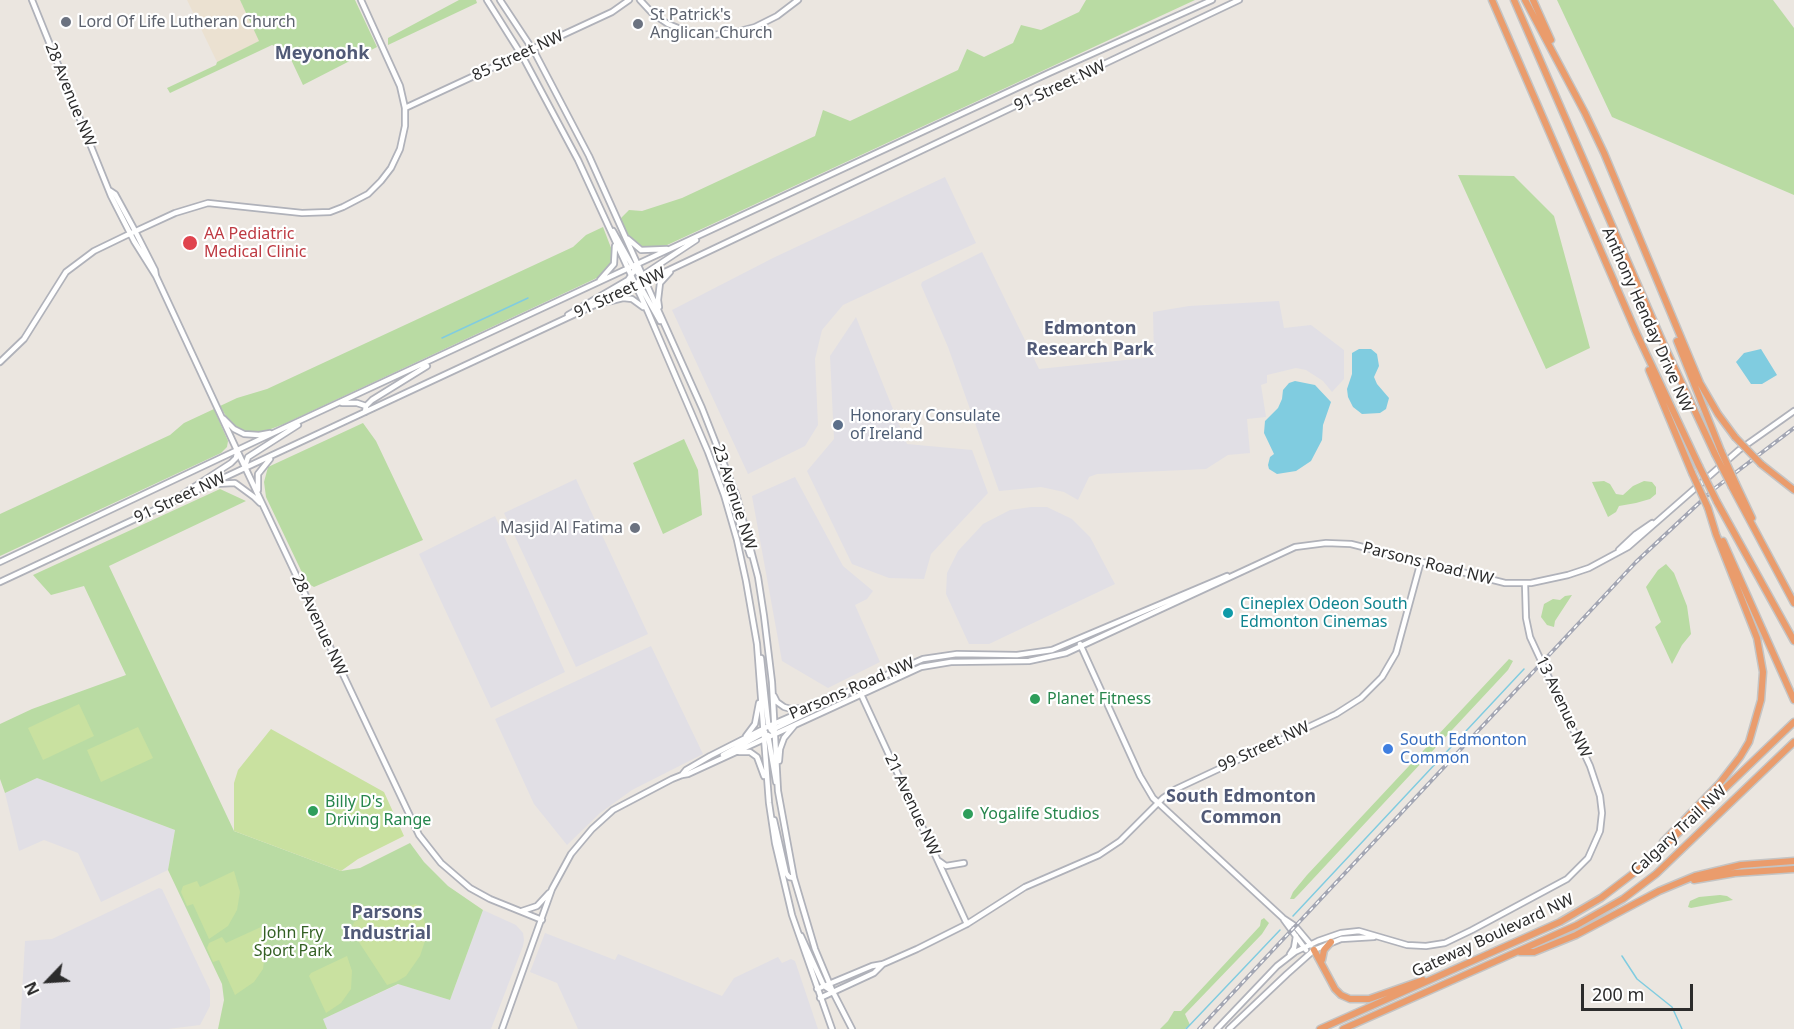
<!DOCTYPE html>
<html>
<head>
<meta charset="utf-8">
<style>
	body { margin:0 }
	#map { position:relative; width:1794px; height:1029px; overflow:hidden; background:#ebe6e0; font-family:"Noto Sans",sans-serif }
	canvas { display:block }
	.north { position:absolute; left:18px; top:951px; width:60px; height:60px; -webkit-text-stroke:4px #fff; paint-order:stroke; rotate:245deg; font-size:16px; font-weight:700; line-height:24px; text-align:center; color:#2c2c2c }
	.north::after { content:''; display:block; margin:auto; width:21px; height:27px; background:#2c2c2c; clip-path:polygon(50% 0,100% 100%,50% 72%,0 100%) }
	.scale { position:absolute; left:1581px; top:984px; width:112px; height:27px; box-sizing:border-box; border:3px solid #2c2c2c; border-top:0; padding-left:8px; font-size:18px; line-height:21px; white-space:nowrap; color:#2c2c2c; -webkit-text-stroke:4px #fff; paint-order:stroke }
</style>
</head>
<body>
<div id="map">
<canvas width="1794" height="1029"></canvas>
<div class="north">N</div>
<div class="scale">200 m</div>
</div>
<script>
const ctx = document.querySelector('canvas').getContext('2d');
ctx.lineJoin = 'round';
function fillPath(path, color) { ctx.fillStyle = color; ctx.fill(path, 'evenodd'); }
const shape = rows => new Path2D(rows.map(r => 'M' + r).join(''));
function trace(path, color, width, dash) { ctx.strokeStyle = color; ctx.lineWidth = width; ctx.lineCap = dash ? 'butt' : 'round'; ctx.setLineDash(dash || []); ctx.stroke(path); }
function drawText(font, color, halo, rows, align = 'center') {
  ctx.font = font + ' "Noto Sans",sans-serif'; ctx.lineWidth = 4.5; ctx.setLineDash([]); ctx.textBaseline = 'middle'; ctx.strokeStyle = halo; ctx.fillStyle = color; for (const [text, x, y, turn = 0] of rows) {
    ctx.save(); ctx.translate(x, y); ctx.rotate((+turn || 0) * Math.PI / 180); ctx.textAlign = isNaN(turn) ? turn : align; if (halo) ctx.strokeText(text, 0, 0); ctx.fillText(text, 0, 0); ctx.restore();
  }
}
const industrial = shape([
	[945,177,976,243,843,305,822,330,815,359,818,425,805,446,748,474,672,310,773,258],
	[982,252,1039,369,1154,357,1153,312,1189,306,1279,301,1284,328,1311,325,1344,350,1344,379,1332,392,1323,381,1306,370,1296,368,1267,375,1267,383,1261,385,1266,417,1247,419,1250,453,1228,455,1206,469,1097,474,1089,477,1078,500,1064,492,1041,487,999,491,948,347,921,285,922,282],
	[856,317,907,444,972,450,988,493,931,554,924,579,889,578,852,564,807,471,834,439,830,356],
	[795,477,843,566,873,591,867,599,855,605,880,662,828,688,782,661,752,496],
	[576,479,648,634,576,667,504,513],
	[1031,507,1047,507,1072,519,1090,537,1115,584,989,644,969,644,946,594,947,573,958,551,983,524,1010,510],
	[495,516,565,672,491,708,419,554],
	[651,646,703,754,632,790,600,813,567,845,534,804,495,719],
	[37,778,175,830,168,870,101,902,78,853,44,840,19,851,5,793],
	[159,888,162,889,210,990,210,1006,200,1025,168,1029,20,1029,25,941,52,939],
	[483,910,516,925,523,933,524,940,523,946,491,1029,327,1029,322,1019,399,984,450,1000],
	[545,933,615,960,618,954,722,996,734,978,778,957,782,963,791,959,795,961,818,1029,578,1029,557,983,530,972]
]);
const education = shape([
	[187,0,240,0,260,41,217,62]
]);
const green = shape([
	[240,0,355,0,377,47,303,85,287,51,272,45,170,93,167,88,216,65,217,62,259,41],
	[459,0,476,0,477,3,388,45,388,38],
	[1086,0,1195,0,665,246,642,248,637,245,627,234,620,219,629,210,642,211,682,198,815,136,823,110,850,121,958,70,967,49,984,57,1013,43,1021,25,1041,30,1079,12],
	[1557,0,1773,0,1794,28,1794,195,1612,117],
	[1458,175,1514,176,1554,216,1590,348,1546,369],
	[603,227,613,253,612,263,601,276,284,424,263,432,244,432,230,423,220,406,237,398,267,389,573,247,586,235],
	[214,409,228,441,227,447,221,453,0,556,0,514,170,435,184,423],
	[363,423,376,441,423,540,314,587,307,583,266,497,264,482,268,467],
	[684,439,698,470,702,515,663,534,633,463],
	[1604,481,1610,484,1616,494,1623,495,1633,486,1644,481,1652,482,1656,487,1656,494,1650,499,1636,503,1619,506,1616,512,1608,517,1592,482],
	[220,489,246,501,109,566,234,831,341,871,360,868,410,843,424,862,448,886,483,910,450,1000,398,984,323,1019,327,1029,218,1029,224,1000,222,984,168,870,175,830,37,778,5,793,0,779,0,724,32,709,126,675,84,586,51,595,33,575],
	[1666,564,1674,573,1687,606,1691,634,1682,645,1672,664,1655,627,1661,622,1646,587,1658,570],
	[1572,595,1555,621,1554,627,1547,625,1541,617,1544,604,1553,599,1560,600,1565,596],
	[1509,659,1513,661,1508,670,1299,894,1294,899,1290,899,1293,892,1307,875],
	[1720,895,1727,896,1733,900,1691,908,1688,907,1690,901,1699,897],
	[1264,918,1269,923,1262,934,1185,1014,1190,1025,1185,1029,1160,1029,1168,1021,1174,1011,1181,1011,1260,926,1261,920]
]);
const pitch = shape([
	[79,704,94,736,43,760,28,728],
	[138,727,153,758,101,782,87,750],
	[271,729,384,792,404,836,358,859,341,871,234,831,234,783,238,770],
	[234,871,240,892,237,910,228,926,209,939,193,904,187,906,181,892,183,886,197,881,200,887],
	[416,904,421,910,425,923,425,941,420,956,406,976,396,982,387,985,351,930,354,922,358,920],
	[261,927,266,946,263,969,254,982,235,995,219,960,213,962,207,948,209,943,222,937,226,943],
	[347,956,352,971,351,989,341,1003,326,1013,309,976,311,973]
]);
const water = shape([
	[1359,349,1371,349,1377,354,1379,366,1374,377,1377,384,1389,398,1386,409,1380,413,1362,414,1353,407,1348,397,1347,389,1352,374,1352,353],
	[1761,349,1777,375,1762,384,1751,384,1736,362,1744,353],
	[1295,381,1315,385,1331,402,1323,425,1322,440,1311,461,1296,471,1277,474,1269,469,1268,465,1270,457,1274,454,1264,433,1265,421,1278,408,1282,399,1283,390,1289,383]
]);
const stream = shape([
	[442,338,528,298],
	[1293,916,1524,669],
	[1622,956,1637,979,1672,1007,1682,1029],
	[1186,1029,1280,930]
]);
const secondary = shape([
	[32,0,111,196,134,241,156,276],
	[487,0,524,59,578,160,648,312,708,452,724,495,737,540,746,581,757,644,769,803,775,843,792,915,832,1029],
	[500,0,535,53,589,156,702,408,737,497,758,577,764,616,772,682,778,791,794,878,815,949,833,992,852,1029],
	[640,0,653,14,668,24,688,32,712,35,736,32,755,27,777,16,798,0],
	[405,108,612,12,629,0],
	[109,190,115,194,133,227,155,270,156,276,235,446,419,835,441,863,470,888,490,899,542,920],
	[613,231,633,267,642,278],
	[628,239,641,250,667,249],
	[600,280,614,264,615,246],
	[639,284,660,321],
	[635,286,643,275,696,240],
	[607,302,623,298,632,299,643,307],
	[659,307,658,300,660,283,670,272],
	[568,315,628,280,638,265],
	[0,362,24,339,66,272,94,251,125,236,175,213,208,203,302,213,330,212,343,207,368,194,381,181,391,168,400,149,405,126,405,108,400,86,361,0],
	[342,403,357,403,366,406],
	[365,412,366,406,372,400,427,366],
	[224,419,234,429,244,434,259,435,270,433],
	[245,466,248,457,298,425],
	[215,484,235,483,254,497,260,503],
	[258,490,258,474,270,459],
	[183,494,231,463,236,458,237,453],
	[724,495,727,496,733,505,750,555],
	[1619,550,1636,534,1652,523],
	[0,562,284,428,1049,73,1212,0],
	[0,582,631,288,1239,0],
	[1080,644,1140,776,1153,798,1283,918,1295,926,1311,945],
	[761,658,768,723,771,730,774,733],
	[860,692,967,924],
	[774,696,777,702,784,707,791,709,805,708],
	[772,730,832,701],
	[768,735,776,782],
	[746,736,755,724,759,703],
	[739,752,750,752,757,757,764,776],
	[723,755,765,732],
	[779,761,780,749,784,738,794,726],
	[682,775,686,770,710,756,769,726,923,659,957,654,1017,655,1052,650,1227,576],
	[774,820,786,873,789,877,794,878],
	[939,861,946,866,964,863],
	[522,911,537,906,549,893],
	[1284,920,1306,950],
	[801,936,822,982,824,986,833,992],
	[1290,954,1294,948,1296,936],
	[817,989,872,966,883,964,917,949,967,924,1025,887,1099,855,1120,841,1163,798,1176,789,1336,714,1361,698,1382,677,1396,653,1421,561],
	[820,998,874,973,883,964],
	[502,1029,552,889,571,854,592,829,613,810,672,779,682,775,688,774,921,667,951,662,1029,661,1066,653,1295,547,1326,543,1351,544,1505,583,1531,583,1568,575,1589,568,1628,547,1739,450,1794,411],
	[1217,1029,1277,966,1295,952,1318,941,1341,933,1359,931,1407,945,1426,946,1445,943,1472,930,1567,879,1588,858,1600,831,1602,813,1600,796,1590,766,1530,637,1526,618,1525,583],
	[1229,1029,1287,974,1314,950,1341,939,1374,937]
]);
const highway = shape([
	[1492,0,1636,332,1699,466],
	[1514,0,1664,345,1715,454],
	[1525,0,1585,113,1604,153,1700,383,1718,414,1735,437],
	[1533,0,1551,40],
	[1677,341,1721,451],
	[1649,370,1692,473],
	[1761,464,1794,490],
	[1736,484,1752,518],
	[1732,487,1794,603],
	[1717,502,1794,641],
	[1723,541,1794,700],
	[1663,842,1719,784,1740,757,1749,742,1761,700,1763,672,1757,638,1716,534,1708,508],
	[1694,880,1735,873,1794,869],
	[1314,950,1335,989,1341,995,1350,999,1369,999,1423,980],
	[1520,952,1534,952,1576,935,1659,891,1695,876,1741,865,1794,861],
	[1322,960,1324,950,1331,942],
	[1320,1029,1560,922,1601,898,1647,863,1794,722],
	[1343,1029,1577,925,1623,899,1656,874,1794,742]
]);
const rail = shape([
	[1199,1029,1636,562,1714,489,1794,428]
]);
const highwayBridge = shape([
	[1735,437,1761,464],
	[1721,451,1736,484],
	[1715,454,1732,487],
	[1699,466,1717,502],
	[1692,473,1708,508]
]);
const markers = [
	[66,22,6,"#6b7280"],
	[638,24,6,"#6b7280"],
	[190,243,8,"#e0444e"],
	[838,425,6,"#5c6f8a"],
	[635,528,6,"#6b7280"],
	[1228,613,6,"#0f9aa8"],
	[1035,699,6,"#2e9e5b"],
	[1388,749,6,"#3f7fe0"],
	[313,811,6,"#2e9e5b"],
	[968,814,6,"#2e9e5b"]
];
const worshipNames = [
	["St Patrick's",650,15],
	["Anglican Church",650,33],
	["Lord Of Life Lutheran Church",78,22],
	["Masjid Al Fatima",623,528,"right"]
];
const streetNames = [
	["85 Street NW",518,56,-25],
	["91 Street NW",1060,86,-25],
	["28 Avenue NW",70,95,68],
	["91 Street NW",620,293,-25],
	["Anthony Henday Drive NW",1647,320,66],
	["23 Avenue NW",734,497,72],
	["91 Street NW",180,498,-25],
	["Parsons Road NW",1428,564,14],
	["28 Avenue NW",319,625,65],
	["Parsons Road NW",852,689,-23],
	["13 Avenue NW",1563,707,65],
	["99 Street NW",1264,747,-25],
	["21 Avenue NW",912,805,65],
	["Calgary Trail NW",1679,831,-43],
	["Gateway Boulevard NW",1493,936,-25]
];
const healthNames = [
	["AA Pediatric",204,234],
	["Medical Clinic",204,252]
];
const serviceNames = [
	["Honorary Consulate",850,416],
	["of Ireland",850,434]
];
const cultureNames = [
	["Cineplex Odeon South",1240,604],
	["Edmonton Cinemas",1240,622]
];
const leisureNames = [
	["Planet Fitness",1047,699],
	["Billy D's",325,802],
	["Driving Range",325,820],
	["Yogalife Studios",980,814]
];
const shopNames = [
	["South Edmonton",1400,740],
	["Common",1400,758]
];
const parkNames = [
	["John Fry",293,933],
	["Sport Park",293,951]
];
const neighbourhoodNames = [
	["Meyonohk",322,54],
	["Edmonton",1090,329],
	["Research Park",1090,350],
	["South Edmonton",1241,797],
	["Common",1241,818],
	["Parsons",387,913],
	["Industrial",387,934]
];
fillPath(industrial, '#e1dfe5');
fillPath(education, '#ebe1d1');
fillPath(green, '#b9dba3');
fillPath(pitch, '#c9e1a0');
fillPath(water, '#80cce0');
trace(stream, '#80cce0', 1.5);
trace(secondary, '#b0b2ba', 8);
trace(highway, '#c4c4c4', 9);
trace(secondary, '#fff', 4.5);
trace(highway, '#ea9c6c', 6);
trace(rail, '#a3a6b3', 4);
trace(rail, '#fff', 1.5, [4.5]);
trace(highwayBridge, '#c4c4c4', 9, []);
trace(highwayBridge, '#ea9c6c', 6);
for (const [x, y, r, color] of markers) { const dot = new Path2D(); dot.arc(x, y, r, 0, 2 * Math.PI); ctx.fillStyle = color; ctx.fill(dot); trace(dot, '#fff', 2); }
drawText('16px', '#5b616d', '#fff', worshipNames, 'left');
drawText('16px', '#2c2c2c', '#fff', streetNames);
drawText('16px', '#be3a42', '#fff', healthNames, 'left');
drawText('16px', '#4e5e75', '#fff', serviceNames, 'left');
drawText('16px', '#0d838f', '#fff', cultureNames, 'left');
drawText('16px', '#27864d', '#fff', leisureNames, 'left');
drawText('16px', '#366cbe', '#fff', shopNames, 'left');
drawText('16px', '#346024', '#fff', parkNames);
drawText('bold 18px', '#515a77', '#fff', neighbourhoodNames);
</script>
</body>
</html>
